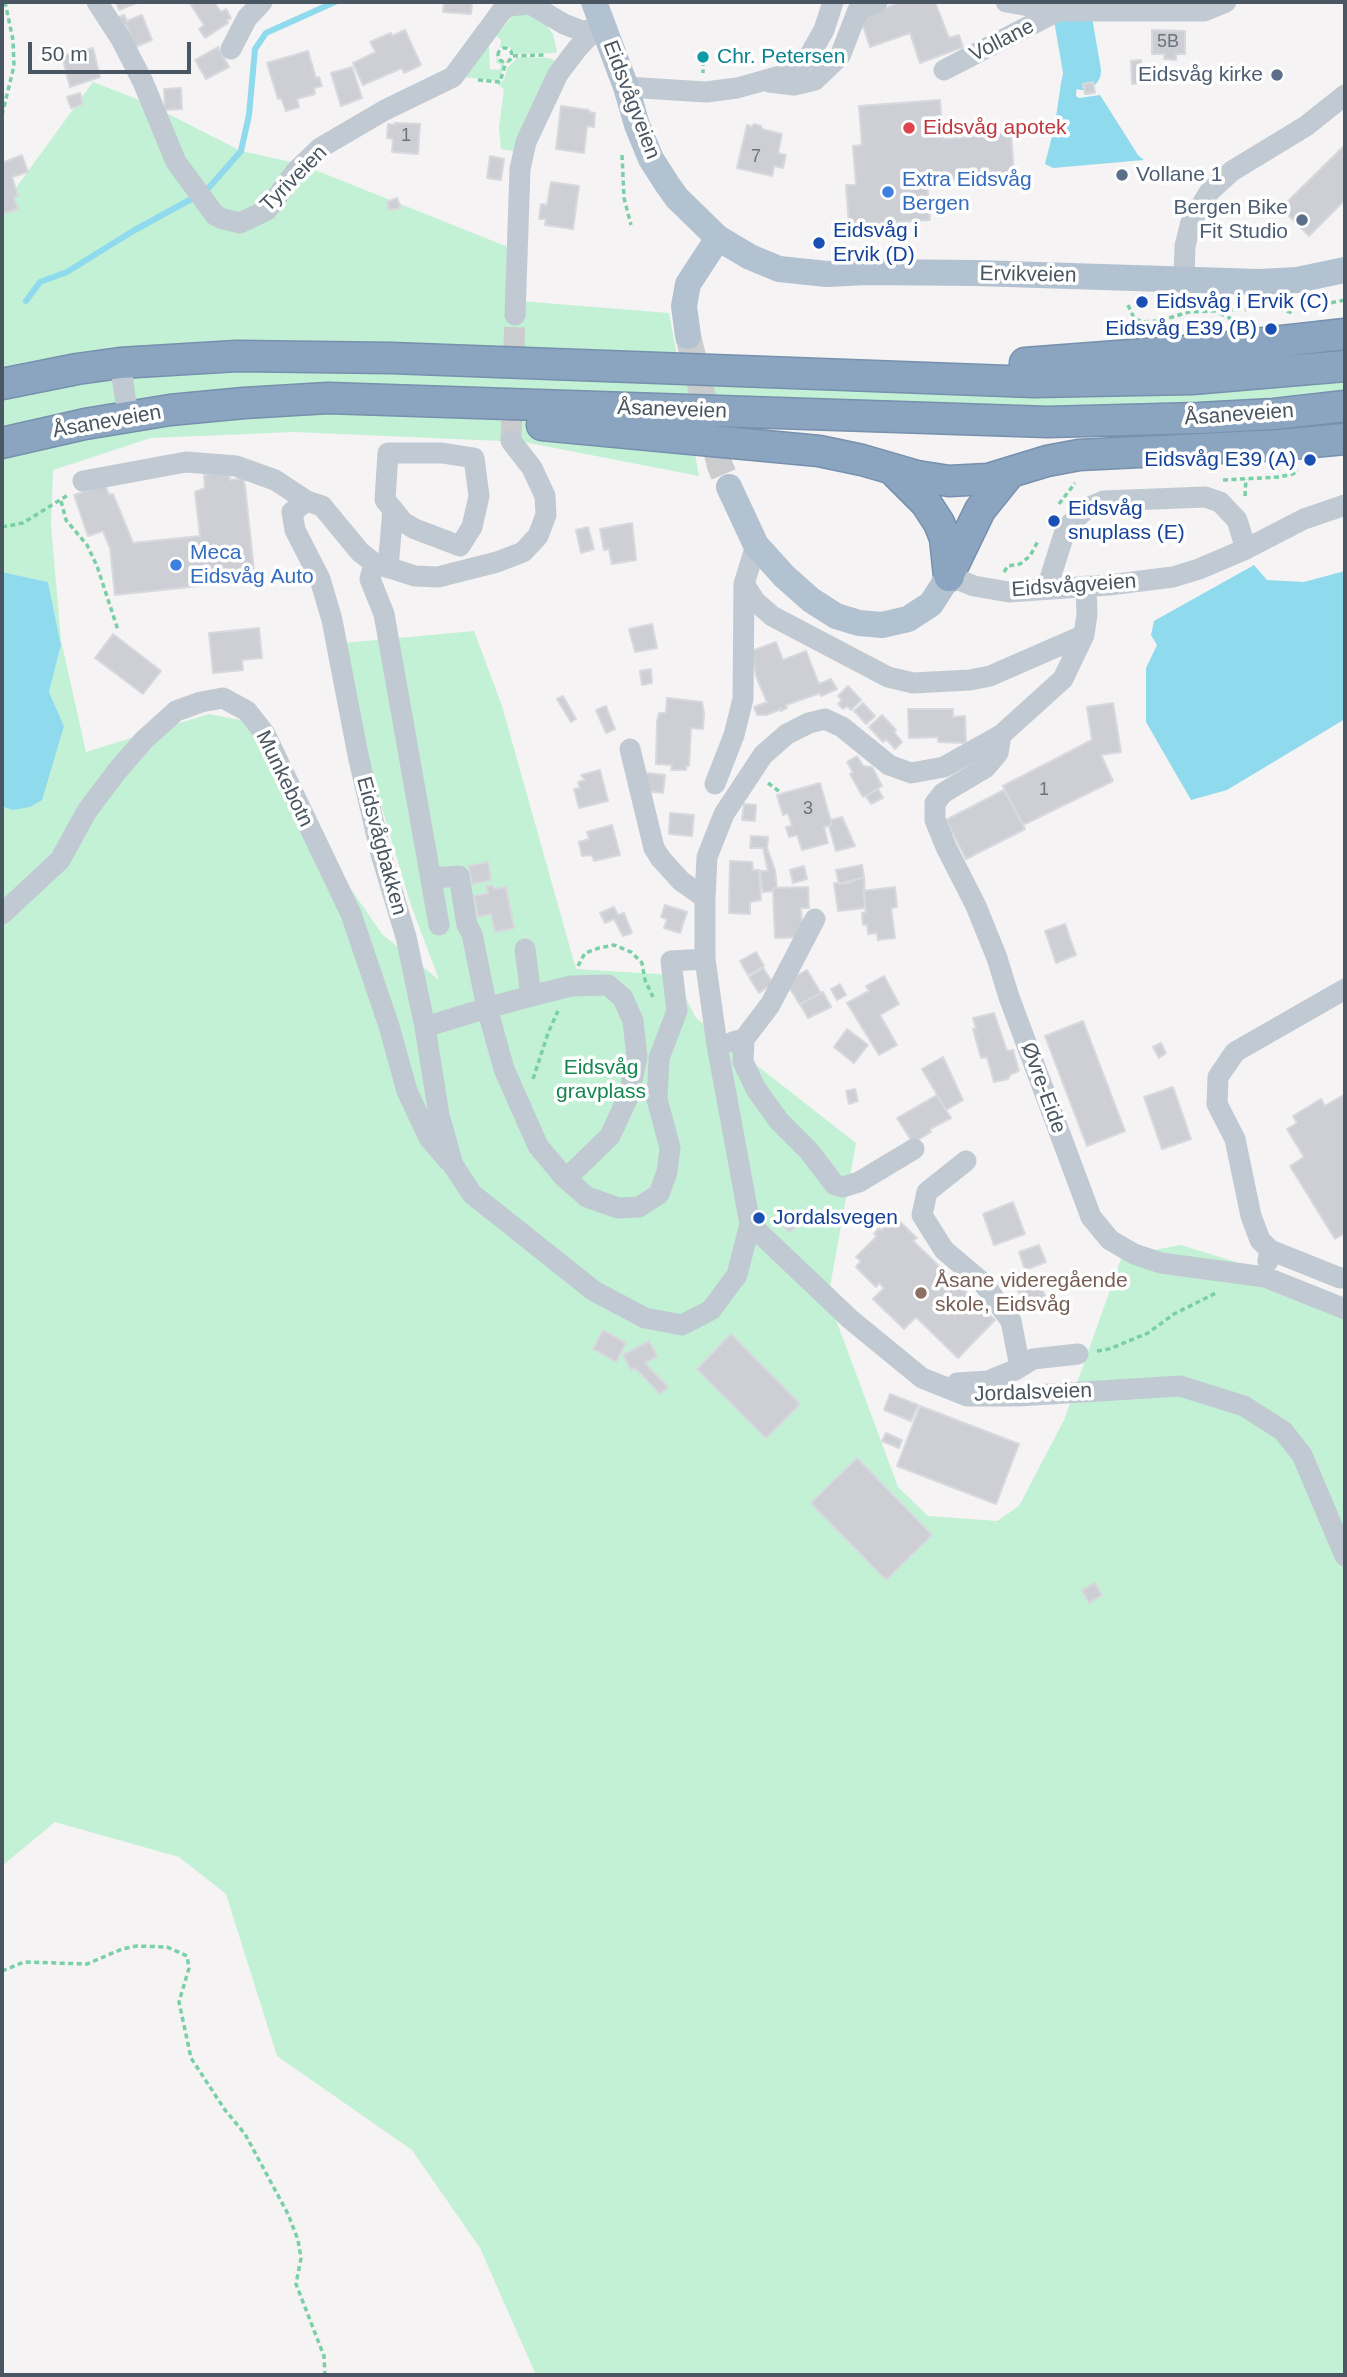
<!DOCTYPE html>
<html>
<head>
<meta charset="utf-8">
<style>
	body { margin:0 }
	#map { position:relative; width:1347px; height:2377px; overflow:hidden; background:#f5f3f3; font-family:Helvetica,sans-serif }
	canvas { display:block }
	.frame { position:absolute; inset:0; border:4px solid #4a5661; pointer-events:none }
	.scale { position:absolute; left:28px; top:42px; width:163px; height:32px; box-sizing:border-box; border:4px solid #4a5661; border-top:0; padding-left:9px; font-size:21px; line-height:24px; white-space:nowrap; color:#4a5661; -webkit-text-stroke:5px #fff; paint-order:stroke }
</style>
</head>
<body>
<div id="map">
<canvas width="1347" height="2377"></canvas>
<div class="frame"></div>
<div class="scale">50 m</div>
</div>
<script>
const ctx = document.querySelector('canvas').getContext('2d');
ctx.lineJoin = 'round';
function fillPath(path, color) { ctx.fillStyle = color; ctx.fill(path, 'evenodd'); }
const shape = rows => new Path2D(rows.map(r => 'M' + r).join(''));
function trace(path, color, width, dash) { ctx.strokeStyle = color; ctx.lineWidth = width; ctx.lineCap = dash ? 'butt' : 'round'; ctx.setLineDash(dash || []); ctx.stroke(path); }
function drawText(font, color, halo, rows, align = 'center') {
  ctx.font = font + ' Helvetica,sans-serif'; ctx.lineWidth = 7; ctx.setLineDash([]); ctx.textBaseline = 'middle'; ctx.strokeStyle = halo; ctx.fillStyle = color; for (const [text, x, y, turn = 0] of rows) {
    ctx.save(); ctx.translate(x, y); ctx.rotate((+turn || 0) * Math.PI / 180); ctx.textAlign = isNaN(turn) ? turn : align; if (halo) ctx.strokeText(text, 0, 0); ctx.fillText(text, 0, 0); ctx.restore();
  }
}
const green = shape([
	[526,12,544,22,553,34,557,51,555,53,515,54,508,46,500,48,501,40,496,36,514,14],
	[489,45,490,69,500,70,501,64,496,63,497,57,504,65,500,79,498,81,463,77],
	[518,57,549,58,557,61,518,152,501,149,499,128,504,89,497,84,504,80,507,68],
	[93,82,147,103,241,151,300,164,513,249,507,300,669,313,682,383,1016,395,1185,392,1345,381,1345,390,1194,405,1037,408,684,396,699,476,524,442,295,432,151,438,53,470,51,526,61,640,86,752,209,714,245,721,330,859,382,934,439,980,410,902,333,644,474,631,502,706,576,969,674,975,696,1018,856,1143,828,1298,898,1487,928,1516,997,1521,1019,1506,1064,1420,1122,1256,1181,1245,1281,1276,1345,1307,1345,2375,536,2375,480,2248,412,2150,277,2056,226,1894,179,1857,55,1822,2,1866,2,795,64,726,49,692,61,645,48,582,2,572,2,207]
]);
const water = shape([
	[1074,23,1082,71,1077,82,1076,96,1079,98,1100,95,1138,155,1144,160,1053,168,1045,164,1055,124,1061,83],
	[1254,565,1267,580,1304,582,1345,571,1345,719,1227,790,1191,800,1146,722,1146,668,1157,645,1151,635,1154,621],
	[2,572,48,582,61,645,49,692,64,726,42,800,30,807,13,810,4,807,2,795]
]);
const stream = shape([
	[205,192,241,151,249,115,255,49,266,33,335,2],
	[26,301,40,282,67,272,133,231,195,197]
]);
const river = shape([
	[1070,2,1082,71]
]);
const building = shape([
	[116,2,139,2,119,10,116,2],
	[189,2,214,2,221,12,226,9,231,18,227,20,228,23,205,38,199,29,204,25,189,2],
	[444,2,472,2,471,14,443,12,444,2],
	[902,2,935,2,949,38,959,35,963,47,920,63,910,33,870,47,860,17,902,2],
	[124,15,127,21,142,15,152,40,135,47,126,25,124,26,119,17,124,15],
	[405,30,421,65,404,73,402,68,363,85,353,63,376,52,370,42,391,33,392,36,405,30],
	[1152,30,1185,31,1185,54,1176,54,1176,60,1164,59,1165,54,1152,54,1152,30],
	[218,47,229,67,206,79,195,60,218,47],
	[93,48,100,77,70,87,62,56,93,48],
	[308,51,316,78,319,77,322,86,314,88,315,94,297,99,299,107,286,111,281,98,278,99,267,63,308,51],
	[1141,60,1142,83,1132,84,1131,61,1141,60],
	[352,67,362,98,341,106,331,73,352,67],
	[1093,82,1095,93,1085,94,1083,84,1093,82],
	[181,88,182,109,165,110,164,89,181,88],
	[80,93,83,104,71,108,67,97,80,93],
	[940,100,943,139,1011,133,1014,174,927,181,930,220,849,226,846,185,856,185,853,146,862,145,859,106,940,100],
	[561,106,589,110,589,112,595,113,594,127,587,126,584,153,556,149,561,106],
	[395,123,420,124,418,154,392,152,393,139,387,138,388,124,395,125,395,123],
	[754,124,761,126,762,129,782,134,778,153,786,155,783,168,774,166,772,176,737,168,747,125,752,127,754,124],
	[1345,145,1345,200,1309,236,1281,208,1345,145],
	[22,155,28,172,12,177,18,196,14,198,18,209,2,214,2,163,22,155],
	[490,156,504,159,501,180,487,178,490,156],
	[551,182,579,186,573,229,545,225,546,219,539,219,541,204,547,205,551,182],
	[397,198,401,208,389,210,387,202,397,198],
	[229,472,230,480,243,478,245,486,255,580,115,595,110,548,103,531,88,536,74,495,105,485,109,495,113,494,133,543,200,536,195,492,205,488,204,475,229,472],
	[632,523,636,560,612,564,609,549,604,550,600,529,632,523],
	[588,527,594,549,581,553,576,530,588,527],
	[652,624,657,648,635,652,629,629,652,624],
	[259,628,262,658,242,660,243,670,213,673,209,633,259,628],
	[113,634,161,671,143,694,95,658,113,634],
	[776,642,783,660,806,651,819,684,831,679,837,689,821,696,820,693,786,705,787,708,781,711,780,708,779,710,766,715,757,715,754,707,767,702,756,676,752,651,776,642],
	[651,669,652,683,642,685,640,671,651,669],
	[848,686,861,700,851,710,847,706,843,709,838,704,842,700,838,696,848,686],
	[563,696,576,719,571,722,557,699,563,696],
	[667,698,702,702,704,713,703,729,691,728,689,766,686,766,686,770,671,770,672,765,656,764,657,721,659,713,666,713,667,698],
	[863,703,875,716,866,724,854,711,863,703],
	[1113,703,1121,752,1101,755,1113,781,1023,825,1003,786,1092,740,1087,707,1113,703],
	[606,706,615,729,606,733,596,710,606,706],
	[908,709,953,709,953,717,965,716,966,743,938,742,938,737,909,738,908,709],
	[882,715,896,730,894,732,902,742,895,749,886,739,883,742,869,727,882,715],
	[857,756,863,766,872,767,882,786,863,797,850,774,853,772,847,762,857,756],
	[600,770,608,801,579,808,574,789,580,788,578,782,585,780,581,775,600,770],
	[646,773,665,775,663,793,645,791,646,773],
	[820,783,832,825,824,827,828,843,802,850,797,835,789,837,786,827,792,826,788,813,783,815,777,795,820,783],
	[878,789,883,798,871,804,866,796,878,789],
	[1004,790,1025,829,966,859,946,820,1004,790],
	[744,804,756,805,755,821,742,820,744,804],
	[670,813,694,815,692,836,669,834,670,813],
	[842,817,855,846,836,851,829,826,832,825,831,820,842,817],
	[612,825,620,855,594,861,592,855,582,856,579,842,589,839,587,832,612,825],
	[751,836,768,837,767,848,775,870,777,888,773,888,773,891,763,892,760,871,768,871,763,848,750,848,751,836],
	[730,861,752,862,753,870,759,870,761,900,750,902,750,914,729,913,730,861],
	[488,862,491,880,472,884,469,866,488,862],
	[862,865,864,877,839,884,836,870,862,865],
	[804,866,807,879,793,883,790,870,804,866],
	[864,877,865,908,838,911,834,883,848,883,864,877],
	[486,886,493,886,494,889,506,887,514,928,495,932,491,914,478,917,474,896,488,893,486,886],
	[808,887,809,908,801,908,803,937,775,938,773,888,808,887],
	[895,887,897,907,891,908,895,938,878,940,877,933,868,934,867,924,863,925,862,913,866,912,863,891,895,887],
	[665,905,687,912,680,933,664,928,667,919,661,917,665,905],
	[614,907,618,915,624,913,632,933,623,936,614,919,605,923,600,913,614,907],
	[1065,924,1076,955,1056,963,1045,931,1065,924],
	[756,952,764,966,748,975,740,961,756,952],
	[763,968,773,983,759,993,749,977,763,968],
	[807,970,821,993,800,1005,786,982,807,970],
	[884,976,899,1004,880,1015,897,1045,879,1055,847,1003,869,991,866,986,884,976],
	[840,984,846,995,837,1000,831,989,840,984],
	[823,992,831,1007,808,1018,800,1004,823,992],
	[994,1013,1007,1051,1013,1050,1019,1071,1011,1074,1008,1079,994,1082,987,1057,981,1058,973,1029,976,1028,973,1018,994,1013],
	[1083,1021,1125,1131,1087,1146,1045,1036,1083,1021],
	[847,1029,868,1045,854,1063,834,1047,847,1029],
	[1161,1043,1166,1053,1159,1058,1153,1047,1161,1043],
	[943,1057,963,1100,946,1110,922,1069,943,1057],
	[1173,1087,1191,1139,1162,1149,1144,1097,1173,1087],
	[855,1089,858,1101,849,1104,846,1091,855,1089],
	[1345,1094,1345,1233,1335,1239,1290,1166,1304,1157,1287,1129,1297,1123,1293,1116,1321,1099,1325,1106,1345,1094],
	[937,1095,951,1118,930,1129,931,1132,913,1143,897,1118,937,1095],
	[1013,1202,1025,1234,994,1245,983,1214,1013,1202],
	[785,1215,796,1227,789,1232,779,1220,785,1215],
	[895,1217,917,1238,913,1241,995,1320,958,1358,916,1317,904,1329,873,1299,884,1288,879,1283,876,1287,856,1267,861,1261,856,1257,877,1236,874,1234,879,1228,882,1230,895,1217],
	[1039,1245,1046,1262,1025,1270,1019,1252,1039,1245],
	[1037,1278,1048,1302,1028,1312,1017,1288,1037,1278],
	[603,1330,626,1343,616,1362,593,1349,603,1330],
	[731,1334,800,1404,766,1438,697,1369,731,1334],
	[649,1341,657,1356,645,1363,668,1387,660,1394,635,1368,631,1370,623,1355,649,1341],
	[890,1394,918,1405,911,1421,884,1410,890,1394],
	[920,1406,1019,1444,996,1504,897,1466,920,1406],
	[886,1433,902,1440,899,1448,882,1441,886,1433],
	[857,1458,932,1535,886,1580,811,1503,857,1458],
	[1095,1583,1102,1595,1089,1603,1082,1590,1095,1583]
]);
const minorTunnel = shape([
	[511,441,515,315]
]);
const majorTunnel = shape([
	[688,336,720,466,729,487]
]);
const path = shape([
	'498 55a7 7 0 1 1 14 0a7 7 0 1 1-14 0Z',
	[513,56,546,55],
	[703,61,703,73],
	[478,80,500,82,506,62],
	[2,115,14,66,13,40,5,2],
	[622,155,624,198,631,225],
	[1306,303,1320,305,1345,300],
	[1128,305,1134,318,1142,322,1159,321,1189,312,1277,308,1293,313],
	[1220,313,1235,321],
	[1223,480,1279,477,1293,474,1298,470],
	[1245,496,1246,479],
	[61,501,66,520,87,545,97,566,118,630],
	[1059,504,1075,483],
	[2,527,23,523,68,495],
	[1004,572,1008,566,1020,564,1030,556,1038,541],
	[768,783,780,792],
	[578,966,585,953,599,948,614,945,631,952,642,963,645,980,653,997],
	[533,1079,548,1033,558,1011],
	[1097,1351,1109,1349,1148,1333,1174,1314,1218,1292],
	[2,1971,24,1962,87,1964,122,1949,137,1946,167,1947,187,1956,189,1968,179,2002,191,2058,225,2110,245,2134,288,2214,298,2240,301,2258,296,2284,324,2356,325,2375]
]);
const minor = shape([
	[97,2,121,39,143,82,176,162,215,215,223,219,240,223,267,210,296,171,320,148,385,110,453,77,501,12,508,6,530,4,564,24,582,31,604,28],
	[1006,2,1058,11],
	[231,49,247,18,262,2],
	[944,70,1058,11,1204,11,1226,2],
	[769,82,794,85,815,80,840,56,858,10,877,2],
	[626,87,706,92,737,88,787,74,808,58,824,30,833,2],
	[1184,278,1185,246,1191,222,1210,191,1232,171,1306,126,1345,95],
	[515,315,520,169,526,142,558,74,577,49,588,37,603,29],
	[120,363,128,416],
	[388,453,442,453,474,458,479,496,472,527,460,546,415,529,403,522,385,500,388,453],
	[83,481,186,462,236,466,275,480,307,501,322,506,360,552,374,563,415,576,438,577,497,562,523,552,538,536,546,515,545,496,532,468,511,441],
	[307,501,292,512,295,530,320,579,332,620,358,755,381,854,406,937,425,1027,439,1115,453,1165,472,1194,594,1291,645,1318,682,1325,711,1310,737,1275,750,1224],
	[756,545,744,584,755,601,772,616,888,677,913,683,970,680,990,676,1084,635],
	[374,563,370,579,384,614,439,925],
	[388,568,393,509],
	[949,576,974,586,1009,592,1109,585,1173,577,1199,569,1246,549,1304,519,1345,505],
	[1086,586,1087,614,1084,635,1063,679,1001,735,944,767,911,773,889,765,842,727,825,719,809,723,787,734,763,755,724,814,707,857,705,898,705,959,717,1045,750,1224,850,1319,922,1378,967,1396,1018,1396,1180,1386,1244,1406,1283,1431,1302,1455,1345,1556],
	[1047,588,1066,528,1087,508,1104,501,1205,497,1220,502,1237,520,1246,549],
	[1001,735,998,753,985,768,943,793,935,803,935,820,946,847,976,906,997,958,1009,997,1091,1217,1110,1240,1134,1254,1161,1263,1265,1277,1345,1309],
	[630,749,654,848,661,859,681,881,705,898],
	[715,784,734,735,743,699,744,584],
	[2,914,60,860,87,811,117,771,144,740,176,711,201,702,223,698,247,711,265,734,351,914,389,1026,407,1091,429,1138,449,1161],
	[525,949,531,996],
	[425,1027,487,1008,531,996,571,986,608,985,623,998,633,1021,637,1057,629,1095,610,1136,573,1172,564,1177,538,1146,504,1069,487,1008,472,934,467,925,459,876,432,878],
	[744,1039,743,1062,756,1089,779,1121,809,1151,835,1185,843,1187,859,1182,914,1149],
	[733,1042,744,1039,770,1005,815,919],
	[966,1161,927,1192,922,1215,944,1250,983,1283,1011,1321,1020,1367],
	[564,1177,587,1197,618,1208,639,1207,659,1194,667,1172,670,1148,657,1099,659,1058,677,1011,671,961,705,959],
	[1270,1250,1260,1240,1251,1216,1235,1139,1217,1104,1218,1077,1235,1052,1345,989],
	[1268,1261,1270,1250,1340,1278,1345,1278],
	[957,1383,988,1381,1015,1370,1033,1359,1078,1354]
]);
const major = shape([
	[594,2,626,87,637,125,651,159,667,184,677,198,718,238,750,257,779,269,827,274,867,272,976,273,1260,282,1297,280,1345,270],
	[688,336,684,306,688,284,718,238],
	[729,487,756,545,784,576,811,600,836,616,859,623,882,625,908,619,931,604,949,576]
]);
const highway = shape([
	[1025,363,1211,349,1345,334],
	[2,384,77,369,120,363,237,356,391,358,1034,382,1192,379,1345,366],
	[542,425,819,451,862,460,917,476,949,481,988,479,1047,461,1079,455,1280,445,1345,439],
	[2,443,85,424,170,410,244,403,328,398,1048,422,1199,418,1274,414,1345,406],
	[892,469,926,503,939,523,945,538,949,576],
	[950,572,980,510,1009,474]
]);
const markers = [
	[703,57,7,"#0f9aa8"],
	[1277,75,7,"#5c6f8a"],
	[909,128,7,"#e0444e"],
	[1122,175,7,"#5c6f8a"],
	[888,192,7,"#3f7fe0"],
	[1302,220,7,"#5c6f8a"],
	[819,243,7,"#1a4fb4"],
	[1142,302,7,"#1a4fb4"],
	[1271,329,7,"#1a4fb4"],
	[1310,460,7,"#1a4fb4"],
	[1054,521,7,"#1a4fb4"],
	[176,565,7,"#3f7fe0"],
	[759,1218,7,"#1a4fb4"],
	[921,1293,7,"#8d6e63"]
];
const numberNames = [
	["5B",1168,42],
	["1",406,136],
	["7",756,157],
	["1",1044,790],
	["3",808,809]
];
const streetNames = [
	["Vollane",1002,41,-27],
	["Eidsvågveien",631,100,69],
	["Tyriveien",294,179,-45],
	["Ervikveien",1028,275,1],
	["Åsaneveien",672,410,2],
	["Åsaneveien",1239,415,-4],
	["Åsaneveien",107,422,-10],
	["Eidsvågveien",1074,586,-4],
	["Munkebotn",284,779,64],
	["Eidsvågbakken",381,846,75],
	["Øvre-Eide",1043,1088,70],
	["Jordalsveien",1033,1393,-2]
];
const cultureNames = [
	["Chr. Petersen",717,57]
];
const serviceNames = [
	["Eidsvåg kirke",1263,75],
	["Vollane 1",1136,175,"left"],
	["Bergen Bike",1288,208],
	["Fit Studio",1288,232]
];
const healthNames = [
	["Eidsvåg apotek",923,128]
];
const shopNames = [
	["Extra Eidsvåg",902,180],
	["Bergen",902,204],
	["Meca",190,553],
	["Eidsvåg Auto",190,577]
];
const transitNames = [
	["Eidsvåg i",833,231],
	["Ervik (D)",833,255],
	["Eidsvåg i Ervik (C)",1156,302],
	["Eidsvåg E39 (B)",1257,329,"right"],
	["Eidsvåg E39 (A)",1296,460,"right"],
	["Eidsvåg",1068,509],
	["snuplass (E)",1068,533],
	["Jordalsvegen",773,1218]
];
const parkNames = [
	["Eidsvåg",601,1068],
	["gravplass",601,1092]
];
const educationNames = [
	["Åsane videregående",935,1281],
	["skole, Eidsvåg",935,1305]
];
fillPath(green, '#c3f1d5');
fillPath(water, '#90daee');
trace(stream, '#90daee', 6);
trace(river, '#90daee', 38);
fillPath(building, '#cdcfd5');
trace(building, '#d7d9de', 2);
trace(minorTunnel, '#caccce', 21, [21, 10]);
trace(majorTunnel, '#caccce', 26, [26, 13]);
trace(highway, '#7690ad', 33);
trace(path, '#7ad0a6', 3.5, [5, 3.5]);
trace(minor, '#c1cad2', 21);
trace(major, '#b3c2d1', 26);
trace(highway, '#8ba5c1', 30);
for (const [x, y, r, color] of markers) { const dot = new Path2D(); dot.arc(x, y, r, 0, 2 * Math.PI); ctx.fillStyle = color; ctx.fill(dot); trace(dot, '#fff', 2.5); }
drawText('18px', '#6b747e', null, numberNames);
drawText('21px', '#4a5661', '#fff', streetNames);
drawText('21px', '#0d838f', '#fff', cultureNames, 'left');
drawText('21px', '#4e5e75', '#fff', serviceNames, 'right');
drawText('21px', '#be3a42', '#fff', healthNames, 'left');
drawText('21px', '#366cbe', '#fff', shopNames, 'left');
drawText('21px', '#164399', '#fff', transitNames, 'left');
drawText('21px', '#17864f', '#fff', parkNames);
drawText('21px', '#785e54', '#fff', educationNames, 'left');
</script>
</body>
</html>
